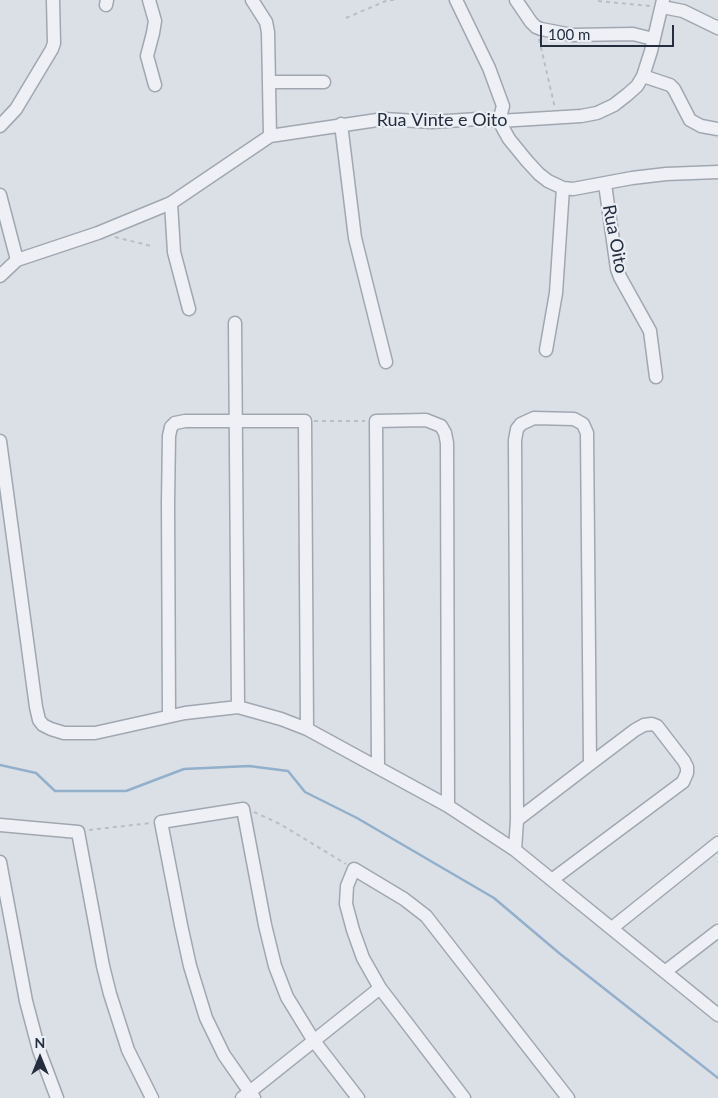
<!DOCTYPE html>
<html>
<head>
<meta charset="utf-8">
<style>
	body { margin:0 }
	#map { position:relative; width:718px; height:1098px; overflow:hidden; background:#dbe0e7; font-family:Lato,sans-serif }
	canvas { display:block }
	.north { position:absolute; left:15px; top:1033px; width:50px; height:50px; -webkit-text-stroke:4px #eaeff5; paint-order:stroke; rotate:0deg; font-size:14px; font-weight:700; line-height:20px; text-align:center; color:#242e3e }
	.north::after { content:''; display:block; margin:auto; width:18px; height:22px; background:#242e3e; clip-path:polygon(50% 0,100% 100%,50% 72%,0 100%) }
	.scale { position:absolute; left:540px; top:25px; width:134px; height:22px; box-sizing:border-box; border:2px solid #242e3e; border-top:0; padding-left:6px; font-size:15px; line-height:18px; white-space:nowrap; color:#242e3e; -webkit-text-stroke:4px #eaeff5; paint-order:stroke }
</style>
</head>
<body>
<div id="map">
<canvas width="718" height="1098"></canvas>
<div class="north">N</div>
<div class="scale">100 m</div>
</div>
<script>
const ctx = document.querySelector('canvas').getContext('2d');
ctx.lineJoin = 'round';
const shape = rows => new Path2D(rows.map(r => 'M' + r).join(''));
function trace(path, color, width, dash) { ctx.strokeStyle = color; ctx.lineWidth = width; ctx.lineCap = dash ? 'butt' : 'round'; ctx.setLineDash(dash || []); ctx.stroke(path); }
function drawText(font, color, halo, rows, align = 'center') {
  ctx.font = font + ' Lato,sans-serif'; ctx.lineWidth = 4.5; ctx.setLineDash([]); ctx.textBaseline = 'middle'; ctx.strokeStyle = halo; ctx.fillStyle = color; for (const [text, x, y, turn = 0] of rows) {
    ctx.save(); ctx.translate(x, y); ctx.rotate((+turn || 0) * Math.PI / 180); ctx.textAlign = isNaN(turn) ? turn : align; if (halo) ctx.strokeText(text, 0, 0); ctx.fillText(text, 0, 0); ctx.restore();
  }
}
const stream = shape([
	[0,765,36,773,55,791,126,791,184,769,249,766,288,771,305,792,357,818,494,898,559,953,718,1078]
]);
const path = shape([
	[390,0,396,0],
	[598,1,650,6],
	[346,18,388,0],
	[539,39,555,108],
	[115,237,151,246],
	[314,421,365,421],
	[254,812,280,824,346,864],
	[89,830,151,823]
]);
const minor = shape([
	[149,0,155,21,153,33,147,56,155,85],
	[252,0,266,22,268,32,270,136],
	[456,0,489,68,503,106,499,121,509,139,527,161,539,174,548,181,563,188,573,189,632,178,666,174,718,172],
	[516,0,531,22,536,27,541,29,572,35,633,34,653,39],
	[106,5,107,0],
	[662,7,683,11,718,28],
	[643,76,670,85,674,89,690,120,701,126,718,129],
	[269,82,324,82],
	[341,124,355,238,386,362],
	[0,126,16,109,52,49,54,43,53,0],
	[605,184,617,269,620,277,650,331,656,377],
	[0,195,17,260],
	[171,203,174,252,189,309],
	[0,276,17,260,98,233,171,203,270,136,384,119,432,122,478,119,499,121,581,116,597,113,614,105,628,94,637,86,643,76,651,51,663,0],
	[235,323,238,707],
	[546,350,556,293,563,188],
	[0,441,36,707,39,720,43,725,51,729,64,733,95,733,185,713,238,707,281,719,307,729,448,806,515,850,718,1015],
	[169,716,168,503,169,436,171,427,175,423,185,421,305,421,307,729],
	[378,767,376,421,426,420,441,426,445,433,447,443,448,806],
	[517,820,590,764,635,730,644,725,652,724,657,726,684,761,687,767,687,773,683,782,553,879],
	[0,825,78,832,103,966,110,994,128,1050,152,1098],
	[515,850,517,820,515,440,517,429,521,424,534,418,574,419,583,424,587,433,590,764],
	[0,862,26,1001,39,1050,57,1098],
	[612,928,718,843],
	[666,971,718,931],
	[242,1098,380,988],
	[254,1098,224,1055,206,1018,190,966,181,925,161,822,243,809,265,925,275,966,287,997,314,1041,358,1098],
	[464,1098,380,988,363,958,353,930,346,904,347,886,354,869,404,899,426,916,568,1098]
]);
const streetNames = [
	["Rua Vinte e Oito",442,120],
	["Rua Oito",615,239,79]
];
trace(stream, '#92afcb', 2.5);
trace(minor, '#a0a7b1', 15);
trace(path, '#b9bec5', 2, [4, 4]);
trace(minor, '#eef0f5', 12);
drawText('18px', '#242e3e', '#eaeff5', streetNames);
</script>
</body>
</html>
